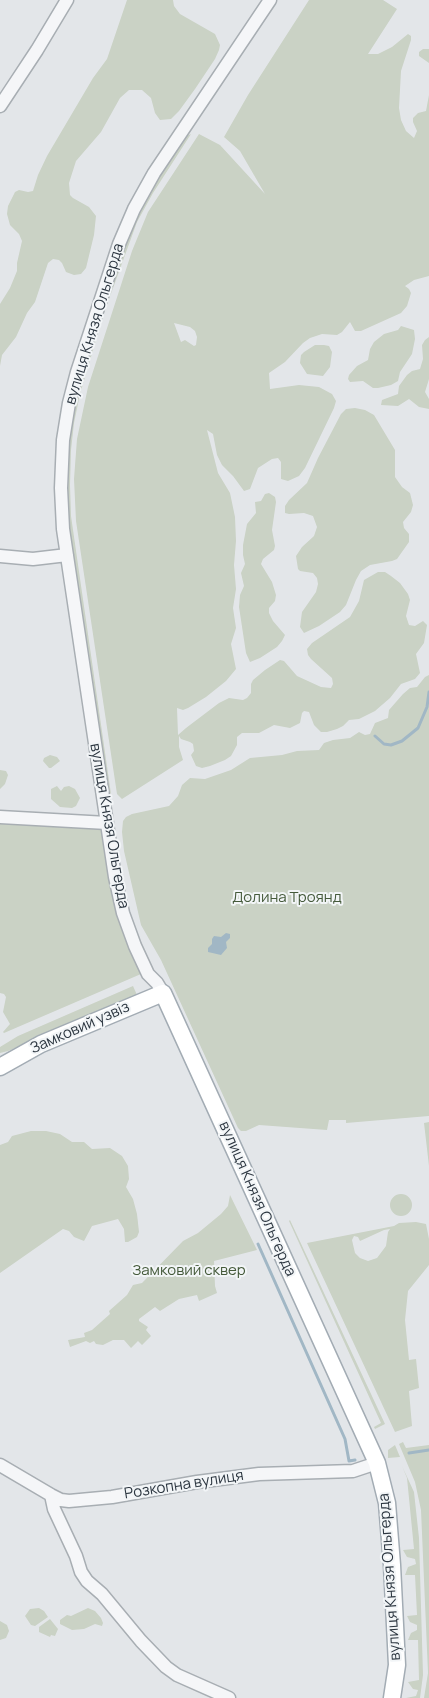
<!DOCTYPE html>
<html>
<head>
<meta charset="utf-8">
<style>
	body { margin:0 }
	canvas { display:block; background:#e3e6e9 }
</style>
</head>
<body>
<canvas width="429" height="1698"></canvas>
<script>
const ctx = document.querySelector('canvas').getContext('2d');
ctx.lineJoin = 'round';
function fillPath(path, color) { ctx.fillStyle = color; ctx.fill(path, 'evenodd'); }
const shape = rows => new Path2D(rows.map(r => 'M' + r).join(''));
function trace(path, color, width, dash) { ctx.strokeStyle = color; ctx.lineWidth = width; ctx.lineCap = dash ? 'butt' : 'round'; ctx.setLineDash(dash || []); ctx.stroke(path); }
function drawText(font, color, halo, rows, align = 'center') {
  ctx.font = font + ' Manrope,sans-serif'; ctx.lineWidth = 4; ctx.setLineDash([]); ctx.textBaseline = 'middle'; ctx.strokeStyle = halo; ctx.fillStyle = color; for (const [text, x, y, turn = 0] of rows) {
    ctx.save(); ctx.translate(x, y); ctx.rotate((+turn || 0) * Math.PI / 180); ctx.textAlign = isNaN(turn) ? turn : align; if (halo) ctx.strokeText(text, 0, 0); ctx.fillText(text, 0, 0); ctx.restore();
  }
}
const green = shape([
	[127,0,173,0,174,6,180,14,215,34,220,45,219,50,215,59,195,89,179,111,171,119,160,120,155,113,151,98,142,90,129,90,120,98,101,132,76,161,69,183,70,195,73,198,89,207,96,216,94,235,86,268,81,274,74,275,66,272,62,263,59,260,53,259,48,263,35,302,27,313,16,337,2,355,0,366,0,304,10,288,17,271,17,263,22,241,19,234,10,225,7,214,8,206,15,192,19,190,28,192,33,191,38,175,47,156,93,78,107,59],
	[309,0,383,0,397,9,368,54,378,54,392,47,408,34,411,36,411,40,401,71,399,108,401,120,406,131,414,138,417,131,413,122,413,118,418,113,426,111,429,95,429,276,414,280,405,286,409,289,411,293,407,306,401,313,361,331,355,331,350,322,342,332,337,335,322,334,310,338,303,343,285,362,269,373,270,389,299,385,319,387,332,394,336,401,334,408,305,468,299,476,288,481,281,479,281,462,278,458,272,459,258,468,250,489,244,491,233,476,222,465,217,455,213,434,207,430,218,473,230,493,235,517,236,541,234,565,236,589,233,608,236,628,231,644,236,669,226,681,206,697,188,708,183,710,177,708,178,735,186,728,219,703,229,698,243,700,247,698,251,693,251,684,253,680,265,670,280,660,284,661,297,676,321,687,331,688,333,684,332,678,311,659,308,655,307,649,312,643,350,617,359,601,364,580,378,572,385,572,391,576,400,583,408,594,410,600,406,616,409,625,415,626,423,621,427,625,424,643,416,654,420,673,415,679,401,684,390,698,375,711,359,719,349,720,343,726,337,729,327,732,321,732,314,725,309,712,304,711,302,713,300,723,290,728,274,725,259,733,242,733,237,737,237,745,231,756,225,760,210,766,202,768,196,766,191,755,194,751,193,744,190,742,181,739,179,736,179,747,183,760,122,799,117,794,76,521,74,479,77,439,88,387,132,251,148,212,199,134,220,145,265,194,240,151,224,137,248,95],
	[174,323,190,327,195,331,197,337,196,345,194,346,185,340,181,342],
	[423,49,429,49,429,63,419,56,419,52],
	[191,134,153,193,137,222,104,313,80,394,74,423,71,450,70,485,71,516,111,794,107,789,67,519,66,469,71,418,80,376,126,238,148,192,184,137],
	[401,326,414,330,415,339,412,354,400,372,398,381,391,385,378,388,373,388,363,381,350,382,348,379,349,375,357,366,368,360,370,349,374,342,384,334,398,330],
	[429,337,429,379,425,392,429,399,429,409,419,407,409,399,398,406,381,405,382,400,398,394,399,386,407,375,412,371,420,369,423,359,422,345,425,340],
	[315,345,324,345,329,346,332,352,330,367,323,376,307,374,300,363,301,355,304,352],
	[355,408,365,410,374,415,395,450,395,477,402,487,410,493,413,505,411,512,403,522,404,528,409,534,409,542,397,559,392,561,370,565,361,571,356,580,346,605,340,612,319,626,304,633,300,627,302,612,316,592,318,584,317,578,313,573,300,571,298,569,296,556,302,547,314,536,317,527,313,516,304,513,289,514,285,513,285,506,289,500,307,483,318,458,341,414,346,409],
	[269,493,275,497,276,502,272,530,275,546,274,550,263,559,261,564,272,582,276,595,275,601,269,608,269,613,273,621,285,635,282,641,277,647,260,658,250,662,246,653,239,607,240,595,244,586,241,573,245,564,243,555,243,545,247,524,256,513,255,502,261,501,265,494],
	[429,675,429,1116,346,1123,346,1120,329,1120,327,1130,259,1125,246,1131,241,1131,238,1128,161,960,141,925,124,851,122,832,123,821,126,817,132,814,169,806,178,796,182,785,190,778,205,779,231,770,250,758,282,755,297,751,319,750,324,743,333,740,350,738,359,732,365,735,370,734,375,723,388,718,389,710,403,694,410,688,417,687,425,677],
	[50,755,57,757,60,761,51,768,49,768,43,761,44,758],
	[0,770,6,771,8,775,5,784,0,789],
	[57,786,61,791,64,787,69,786,75,789,80,798,76,806,72,808,60,807,51,799,51,789],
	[0,822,21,825,24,823,102,828,141,974,4,1033,3,1032,10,1024,3,1012,6,997,4,994,0,993],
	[133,986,137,995,8,1051,0,1053,0,1047,18,1036],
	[429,1122,429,1166,424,1123],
	[31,1131,46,1131,60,1134,72,1142,84,1142,92,1149,110,1148,122,1156,128,1166,129,1179,126,1187,133,1199,137,1214,139,1232,137,1237,128,1242,125,1242,124,1229,118,1219,92,1226,84,1241,74,1237,69,1231,63,1229,0,1273,0,1145,8,1142,12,1136],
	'390 1205a11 11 0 1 1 22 0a11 11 0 1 1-22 0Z',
	[230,1195,257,1250,214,1261,215,1286,217,1293,199,1301,197,1295,179,1299,160,1311,155,1307,139,1319,139,1321,148,1327,146,1330,151,1336,142,1345,138,1341,131,1348,124,1340,113,1340,103,1345,96,1344,94,1341,90,1343,86,1341,70,1347,68,1340,85,1337,84,1333,92,1330,110,1314,109,1311,127,1295,133,1285,142,1283,183,1241,198,1233,221,1214,228,1206],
	[290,1220,385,1424,375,1429,374,1427,381,1423,289,1221],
	[416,1222,426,1224,429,1239,429,1265,408,1291,405,1320,409,1360,416,1359,419,1388,409,1391,412,1426,395,1432,307,1243,394,1226,399,1223],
	[390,1229,388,1232,386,1246,377,1258,368,1261,360,1258,355,1253,352,1240,354,1236,358,1237,360,1241,384,1230],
	[403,1442,406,1448,429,1445,429,1698,424,1698,428,1673,421,1510,415,1482,399,1444],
	[395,1445,400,1457,388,1458,388,1450],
	[402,1466,414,1492,419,1538,423,1675,420,1698,406,1698,416,1696,418,1690,413,1689,408,1682,419,1680,418,1640,408,1640,411,1633,417,1630,417,1625,410,1622,407,1616,417,1615,415,1575,405,1575,408,1567,416,1564,415,1559,407,1557,403,1550,414,1549,407,1478],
	[39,1608,44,1611,48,1617,35,1626,31,1625,25,1616,30,1609],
	[88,1608,95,1611,101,1618,103,1623,102,1626,95,1624,84,1629,72,1630,60,1624,60,1620,67,1615,71,1616],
	[50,1619,58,1629,55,1636,51,1635,50,1637,39,1632,39,1627],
	[0,1621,7,1625,9,1631,6,1638,0,1640]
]);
const water = shape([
	[226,933,230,934,230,938,226,942,227,948,221,955,208,952,208,948,212,944,212,939,214,936,221,937]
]);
const stream = shape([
	[375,736,384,744,391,745,402,741,418,728,427,707,429,692],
	[258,1244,345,1439,349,1461,355,1460],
	[409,1453,429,1450]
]);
const minor = shape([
	[0,106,37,50,67,0],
	[0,556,33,559,67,555],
	[0,817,107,823],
	[163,993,157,983,148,974,135,946,123,913,115,877,63,529,61,488,63,440,69,403,77,372,119,244,134,209,154,173,270,0],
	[0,1465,51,1495,61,1500,69,1501,112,1497,197,1482,259,1474,353,1471,377,1463],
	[51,1495,54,1509,76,1556,81,1572,87,1581,102,1594,141,1641,166,1667,177,1675,229,1698]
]);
const major = shape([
	[0,1067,41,1044,163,993,377,1463,387,1503,392,1565,397,1665,392,1698]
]);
const streetNames = [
	["вулиця Князя Ольгерда",95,324,-73],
	["вулиця Князя Ольгерда",109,826,80],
	["Замковий узвіз",80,1028,-24],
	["вулиця Князя Ольгерда",257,1199,66],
	["Розкопна вулиця",184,1485,-9],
	["вулиця Князя Ольгерда",390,1577,-94]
];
const parkNames = [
	["Долина Троянд",287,898],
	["Замковий сквер",189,1271]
];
fillPath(green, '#cad2c5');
fillPath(water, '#a1b7c5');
trace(stream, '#a1b7c5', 3);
trace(minor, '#a8aeb3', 15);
trace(major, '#a3acb4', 19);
trace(minor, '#f5f6f8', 12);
trace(major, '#fff', 16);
drawText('15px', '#2c3640', '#f2f5f7', streetNames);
drawText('15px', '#455a3b', '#f2f5f7', parkNames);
</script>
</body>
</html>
